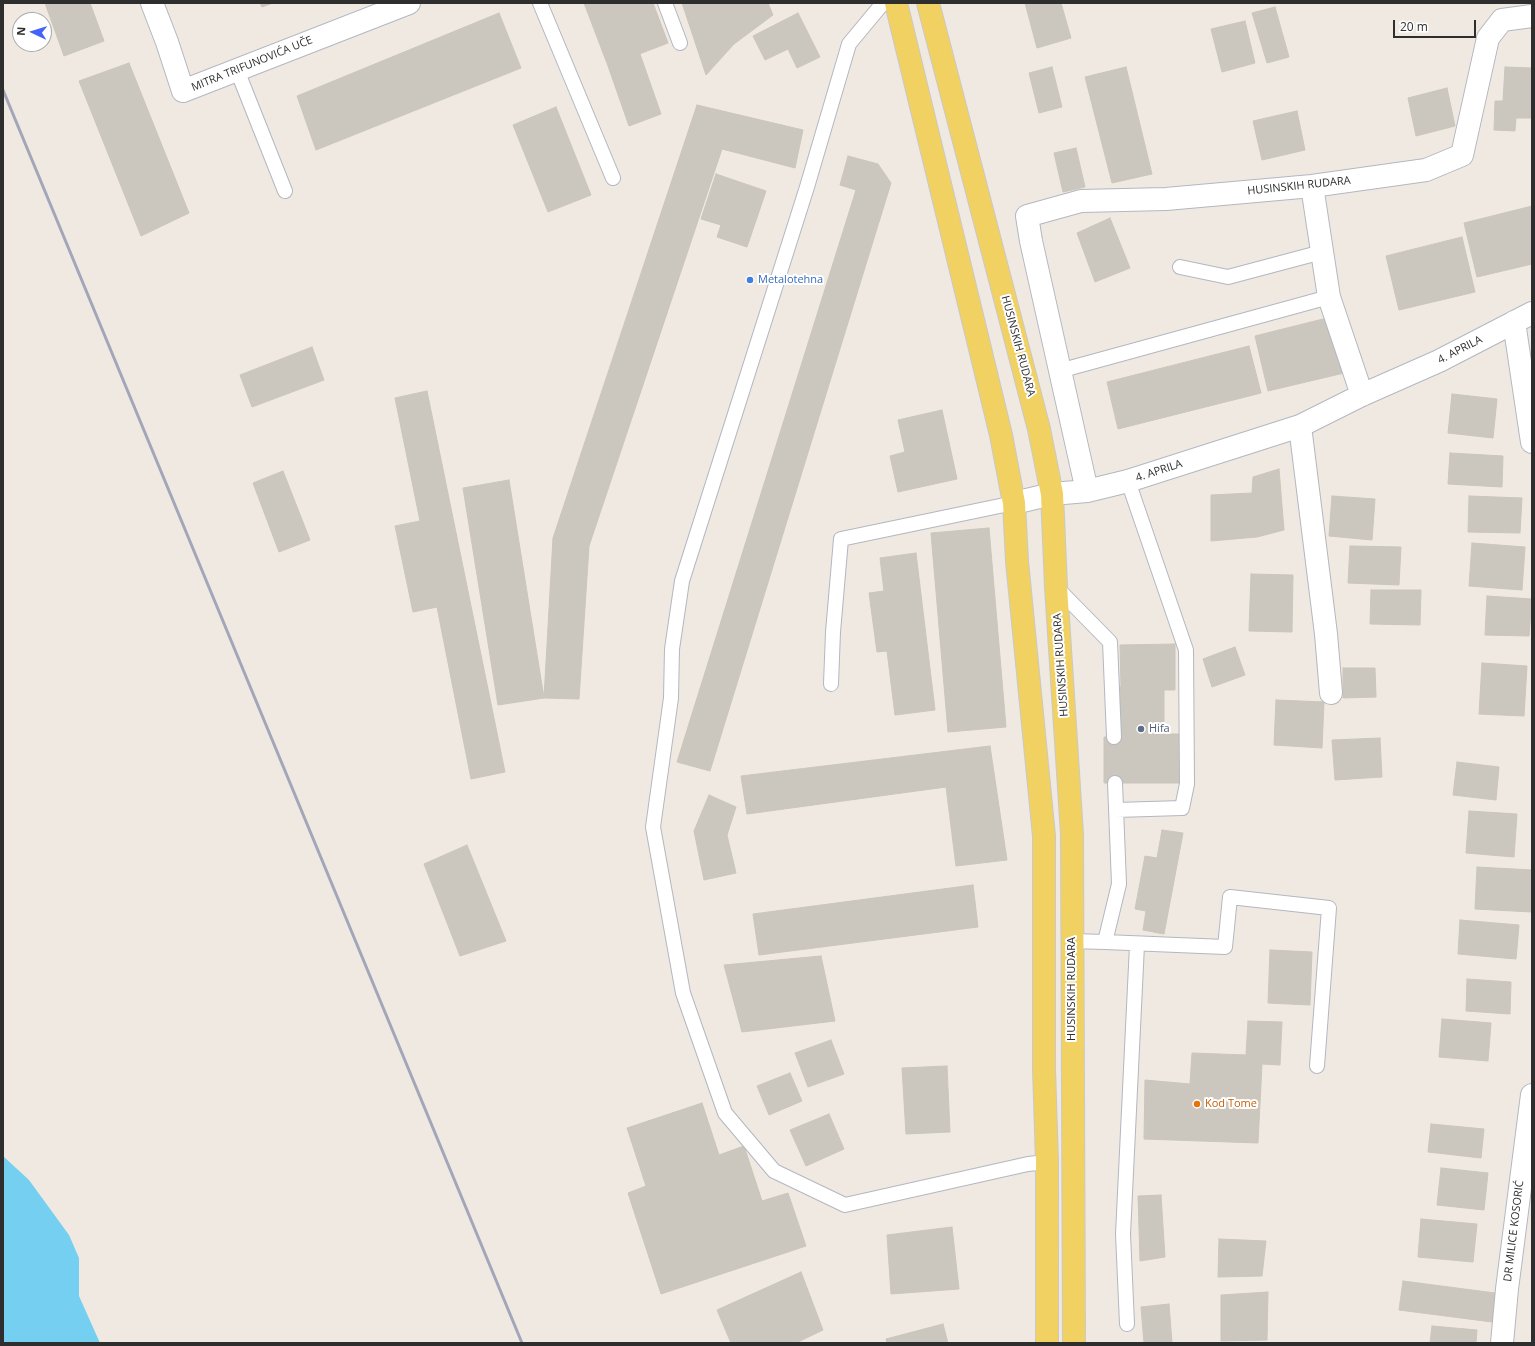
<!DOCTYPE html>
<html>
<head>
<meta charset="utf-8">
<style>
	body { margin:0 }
	#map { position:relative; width:1535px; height:1346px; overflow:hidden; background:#efe9e1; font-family:"Open Sans",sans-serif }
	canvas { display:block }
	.frame { position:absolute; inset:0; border:4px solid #2e2e2e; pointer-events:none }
	.north { position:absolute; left:12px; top:12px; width:40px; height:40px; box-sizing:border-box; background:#fff; border:1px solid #ababab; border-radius:50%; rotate:274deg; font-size:11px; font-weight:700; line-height:16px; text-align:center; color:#2e2e2e }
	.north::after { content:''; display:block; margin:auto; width:14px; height:18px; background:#4264fb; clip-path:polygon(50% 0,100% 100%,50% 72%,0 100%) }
	.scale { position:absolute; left:1393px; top:20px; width:83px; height:18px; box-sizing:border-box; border:2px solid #2e2e2e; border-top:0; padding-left:5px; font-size:12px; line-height:14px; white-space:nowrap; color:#2e2e2e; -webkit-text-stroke:3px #fff; paint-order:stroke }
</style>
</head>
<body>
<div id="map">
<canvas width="1535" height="1346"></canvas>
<div class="frame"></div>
<div class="north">N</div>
<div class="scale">20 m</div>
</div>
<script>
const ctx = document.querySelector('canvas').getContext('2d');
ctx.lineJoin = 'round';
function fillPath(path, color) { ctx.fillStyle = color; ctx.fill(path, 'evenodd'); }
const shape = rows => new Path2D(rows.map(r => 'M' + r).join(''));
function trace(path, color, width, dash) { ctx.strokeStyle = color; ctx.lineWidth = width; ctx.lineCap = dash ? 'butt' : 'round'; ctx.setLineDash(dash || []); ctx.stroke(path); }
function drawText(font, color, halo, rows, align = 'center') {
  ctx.font = font + ' "Open Sans",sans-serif'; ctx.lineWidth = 4; ctx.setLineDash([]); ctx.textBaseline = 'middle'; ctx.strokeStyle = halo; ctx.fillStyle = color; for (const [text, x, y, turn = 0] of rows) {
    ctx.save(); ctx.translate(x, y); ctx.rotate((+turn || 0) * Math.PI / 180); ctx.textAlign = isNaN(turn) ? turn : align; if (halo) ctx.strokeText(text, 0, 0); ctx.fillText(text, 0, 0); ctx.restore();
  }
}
const water = shape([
	[3,1156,29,1180,69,1235,79,1258,79,1296,100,1343,3,1343]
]);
const building = shape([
	[45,3,90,3,104,41,64,56,45,3],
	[260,3,273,3,262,7,260,3],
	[584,3,653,3,668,43,608,66,584,3],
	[682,3,768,3,773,15,734,44,706,75,682,3],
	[1025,3,1061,3,1071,38,1037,48,1025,3],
	[1275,7,1289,57,1267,63,1252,13,1275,7],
	[499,13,521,68,316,150,297,96,499,13],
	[798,13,820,57,797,68,788,49,765,60,753,36,798,13],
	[1245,21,1255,63,1222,72,1211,29,1245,21],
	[640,54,661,114,629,126,608,66,640,54],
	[129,63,189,213,141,236,79,81,129,63],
	[1052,67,1062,107,1039,113,1029,73,1052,67],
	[1126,67,1152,174,1112,183,1085,77,1126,67],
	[1505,67,1532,68,1532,118,1516,118,1515,131,1494,130,1495,101,1503,101,1505,67],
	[1447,88,1455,126,1416,136,1408,98,1447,88],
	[697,105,803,130,795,168,722,149,589,546,579,699,544,698,553,538,697,105],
	[556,107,591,195,548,212,513,125,556,107],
	[1297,111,1305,150,1262,160,1253,121,1297,111],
	[1076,148,1085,187,1063,192,1054,153,1076,148],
	[848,156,878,164,891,183,710,771,677,762,856,190,840,185,848,156],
	[716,174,766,191,747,247,717,237,721,225,701,219,716,174],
	[1532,206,1532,264,1477,277,1464,223,1532,206],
	[1110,218,1130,268,1095,282,1077,233,1110,218],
	[1462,237,1475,292,1399,310,1386,256,1462,237],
	[1331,317,1344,373,1268,391,1255,336,1331,317],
	[1249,346,1261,393,1118,429,1107,382,1249,346],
	[312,347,324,380,252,407,240,375,312,347],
	[427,391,505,772,471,779,437,607,413,612,395,526,420,521,395,398,427,391],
	[1452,394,1497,399,1493,438,1448,433,1452,394],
	[942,410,957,479,898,492,890,456,905,452,898,420,942,410],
	[1450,453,1503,456,1502,487,1448,484,1450,453],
	[1279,469,1284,530,1257,537,1211,541,1211,495,1252,493,1253,477,1279,469],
	[283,471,310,540,279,552,253,483,283,471],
	[509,480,544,698,498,705,463,488,509,480],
	[1332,496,1375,499,1372,540,1329,536,1332,496],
	[1469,496,1522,498,1520,533,1468,532,1469,496],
	[989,528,1006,727,948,732,931,533,989,528],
	[1472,543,1525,547,1522,590,1469,586,1472,543],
	[1350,546,1401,547,1399,585,1348,583,1350,546],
	[916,553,935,710,895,715,887,651,877,652,869,593,884,591,880,558,916,553],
	[1251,574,1293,575,1292,632,1249,631,1251,574],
	[1371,590,1421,590,1420,625,1370,624,1371,590],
	[1487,596,1532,599,1529,636,1485,635,1487,596],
	[1175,644,1175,690,1164,690,1164,734,1180,734,1180,783,1104,783,1104,737,1116,737,1115,687,1121,687,1120,645,1175,644],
	[1235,647,1245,675,1212,687,1203,659,1235,647],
	[1482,663,1527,666,1524,716,1479,714,1482,663],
	[1343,668,1375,668,1376,697,1343,698,1343,668],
	[1276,700,1324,702,1322,748,1274,745,1276,700],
	[1380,738,1382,777,1335,780,1332,740,1380,738],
	[990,746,1007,860,956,866,946,787,747,814,741,776,990,746],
	[1457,762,1499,767,1496,800,1453,795,1457,762],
	[709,795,736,807,727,835,736,873,704,880,694,831,709,795],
	[1469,811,1517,814,1514,857,1466,853,1469,811],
	[1162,830,1183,833,1164,934,1143,930,1146,911,1135,909,1145,856,1157,858,1162,830],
	[467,845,506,941,460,956,424,864,467,845],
	[1477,867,1532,870,1532,912,1475,909,1477,867],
	[973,885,978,927,759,955,753,914,973,885],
	[1460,920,1519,925,1516,959,1458,954,1460,920],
	[1270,950,1312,952,1310,1005,1268,1003,1270,950],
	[821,956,835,1021,742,1032,724,965,821,956],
	[1467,979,1511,982,1510,1014,1466,1011,1467,979],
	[1442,1019,1491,1023,1488,1061,1439,1057,1442,1019],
	[1248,1021,1282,1022,1280,1065,1262,1064,1258,1143,1144,1139,1145,1080,1190,1084,1192,1053,1246,1055,1248,1021],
	[831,1040,844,1074,808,1087,795,1053,831,1040],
	[947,1066,950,1132,906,1134,902,1068,947,1066],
	[790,1073,802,1101,769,1115,757,1086,790,1073],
	[702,1103,719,1155,744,1146,762,1201,788,1193,806,1246,661,1294,628,1193,646,1186,627,1128,702,1103],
	[829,1114,844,1149,806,1166,790,1130,829,1114],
	[1431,1124,1484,1129,1481,1158,1428,1152,1431,1124],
	[1441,1168,1488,1173,1484,1210,1437,1205,1441,1168],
	[1161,1195,1165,1257,1140,1261,1138,1196,1161,1195],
	[1421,1219,1477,1224,1473,1262,1418,1257,1421,1219],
	[952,1227,959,1289,891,1294,887,1235,952,1227],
	[1219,1239,1266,1241,1262,1276,1218,1277,1219,1239],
	[801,1272,823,1330,796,1343,731,1343,717,1310,801,1272],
	[1403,1281,1495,1293,1492,1322,1399,1310,1403,1281],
	[1268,1292,1267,1340,1221,1341,1221,1295,1268,1292],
	[1169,1304,1172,1343,1144,1343,1141,1307,1169,1304],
	[943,1324,948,1343,887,1343,886,1339,943,1324],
	[1432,1326,1477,1330,1476,1343,1430,1343,1432,1326]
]);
const lane = shape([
	[540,3,613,178],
	[665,3,680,43],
	[883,3,849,44,807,187,682,581,672,649,671,698,653,827,683,993,725,1113,774,1171,845,1205,1028,1164,1047,1162],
	[237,70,285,191],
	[1180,267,1228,277,1322,252],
	[1059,371,1329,297],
	[1056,587,1110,642,1114,737],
	[831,684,833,632,841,539,1014,503],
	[1116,810,1182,808,1187,784,1186,650,1128,481],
	[1072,941,1105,942,1119,884,1115,783],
	[1105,942,1225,947,1230,897,1329,908,1317,1066],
	[1127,1324,1123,1234,1137,945]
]);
const street = shape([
	[152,3,167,42,183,91,409,3],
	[1312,186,1329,297,1362,395],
	[1514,322,1532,442],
	[1300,426,1326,634,1331,693],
	[1087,491,1031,241,1027,216,1081,201,1166,199,1312,186,1426,170,1462,155,1488,38,1502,20,1532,16],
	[1014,503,1052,494,1087,491,1128,481,1300,426,1362,395,1439,361,1532,313],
	[1502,1343,1507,1289,1532,1095]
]);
const primary = shape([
	[896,3,1001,435,1014,503,1017,561,1044,836,1044,1069,1047,1162,1047,1343],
	[928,3,1039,429,1052,494,1056,587,1072,834,1074,1343]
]);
const rail = shape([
	[3,90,522,1343]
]);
const markers = [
	[750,280,4,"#3f7fe0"],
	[1141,729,4,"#5c6f8a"],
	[1197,1104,4,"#e8710a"]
];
const streetNames = [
	["MITRA TRIFUNOVIĆA UČE",252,64,-22],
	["HUSINSKIH RUDARA",1299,186,-6],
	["HUSINSKIH RUDARA",1018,346,75],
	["4. APRILA",1460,350,-27],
	["4. APRILA",1159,471,-18],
	["HUSINSKIH RUDARA",1061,665,-94],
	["HUSINSKIH RUDARA",1072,989,-90],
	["DR MILICE KOSORIĆ",1514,1231,-83]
];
const shopNames = [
	["Metalotehna",758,280]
];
const serviceNames = [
	["Hifa",1149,729]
];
const foodNames = [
	["Kod Tome",1205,1104]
];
fillPath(water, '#75cff0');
fillPath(building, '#cbc7bf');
trace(building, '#cbc5ba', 1);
trace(lane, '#b4b7c1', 16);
trace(street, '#b4b7c1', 24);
trace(primary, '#c9c9c9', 24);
trace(lane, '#fff', 14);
trace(street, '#fff', 22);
trace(primary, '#f2d163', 22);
trace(rail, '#a3a6b8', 3);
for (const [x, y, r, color] of markers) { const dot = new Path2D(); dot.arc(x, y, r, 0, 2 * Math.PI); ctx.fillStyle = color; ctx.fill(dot); trace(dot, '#fff', 1.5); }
drawText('11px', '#2e2e2e', '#fff', streetNames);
drawText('11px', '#366cbe', '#fff', shopNames, 'left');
drawText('11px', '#4e5e75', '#fff', serviceNames, 'left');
drawText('11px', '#c56008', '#fff', foodNames, 'left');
</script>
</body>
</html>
